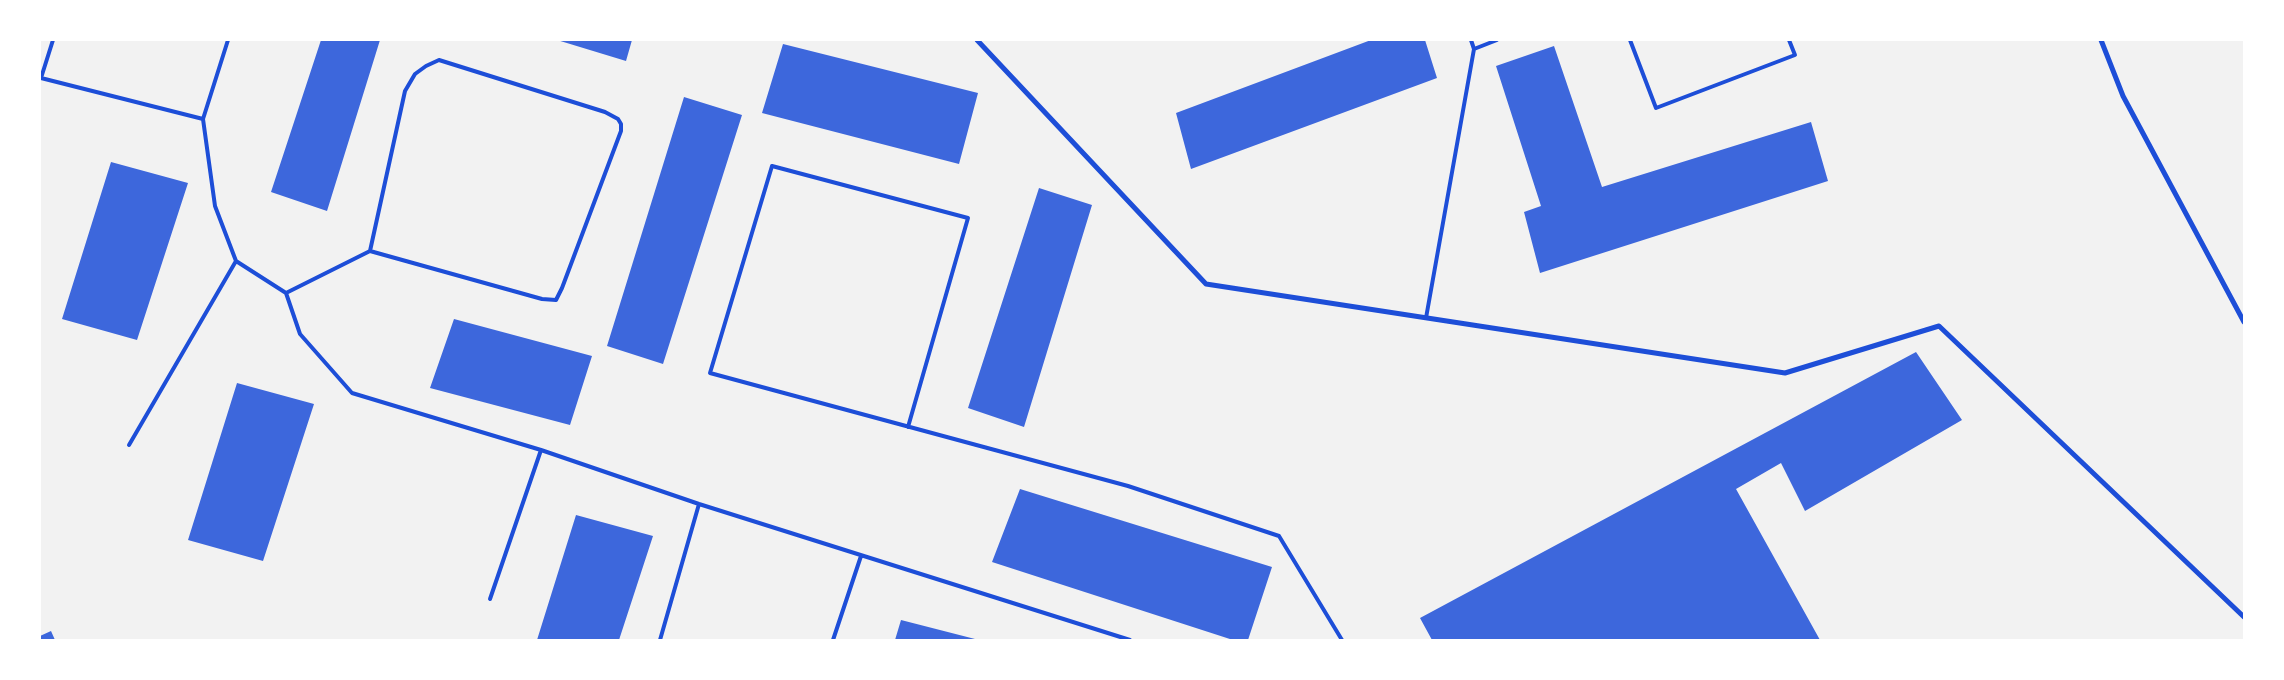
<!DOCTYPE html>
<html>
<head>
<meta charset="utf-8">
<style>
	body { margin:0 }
	#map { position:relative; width:2284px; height:680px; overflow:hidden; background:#f2f2f2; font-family:"Roboto Condensed",sans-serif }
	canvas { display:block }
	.frame { position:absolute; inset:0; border:41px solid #fff; pointer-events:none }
</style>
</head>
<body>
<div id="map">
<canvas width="2284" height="680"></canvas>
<div class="frame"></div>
</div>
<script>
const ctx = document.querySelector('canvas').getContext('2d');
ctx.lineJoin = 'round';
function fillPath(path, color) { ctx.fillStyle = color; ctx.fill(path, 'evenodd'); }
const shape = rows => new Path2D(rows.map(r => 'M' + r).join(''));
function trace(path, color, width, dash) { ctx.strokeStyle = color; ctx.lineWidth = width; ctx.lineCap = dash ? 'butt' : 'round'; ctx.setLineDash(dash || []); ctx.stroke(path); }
const building = shape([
	[321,40,380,40,327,211,271,192],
	[557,40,632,40,626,61],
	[1371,40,1425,40,1437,78,1191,169,1176,113],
	[783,44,978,93,959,164,762,113],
	[1554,46,1602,187,1811,122,1828,181,1540,273,1524,212,1541,206,1496,66],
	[684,97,742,115,663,364,607,346],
	[111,162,188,183,137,340,62,319],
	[1039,188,1092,205,1024,427,968,408],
	[454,319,592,356,570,425,430,388],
	[1916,352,1962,420,1805,511,1781,463,1736,489,1820,640,1432,640,1420,618],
	[237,383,314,404,263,561,188,540],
	[1020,489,1272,567,1248,640,1233,640,992,562],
	[576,515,653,536,619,640,537,640],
	[901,620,975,639,975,640,895,640],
	[51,631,55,640,40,640,40,636]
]);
const service = shape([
	[53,40,41,78,203,119],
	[228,40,203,119,215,206,236,261,286,293,300,334,352,393,541,450,699,504,1130,640],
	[1630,40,1656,108,1795,55,1789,40],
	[1474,49,1497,40],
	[286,293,370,251,542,299,556,300,562,288,621,131,621,124,618,119,605,112,439,60,426,66,415,74,405,91,370,251],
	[1426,318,1474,49,1471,40],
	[908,427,968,218,772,166,710,373,1128,486,1279,536,1342,640],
	[129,445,236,261],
	[490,599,541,450],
	[660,640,699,504],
	[833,640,861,556]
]);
const minor = shape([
	[977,40,1206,284,1785,373,1939,326,2244,617],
	[2101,40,2123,96,2244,322]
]);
fillPath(building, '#3d67dc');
trace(service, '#1d4ed8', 4);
trace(minor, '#1d4ed8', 5);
</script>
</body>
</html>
